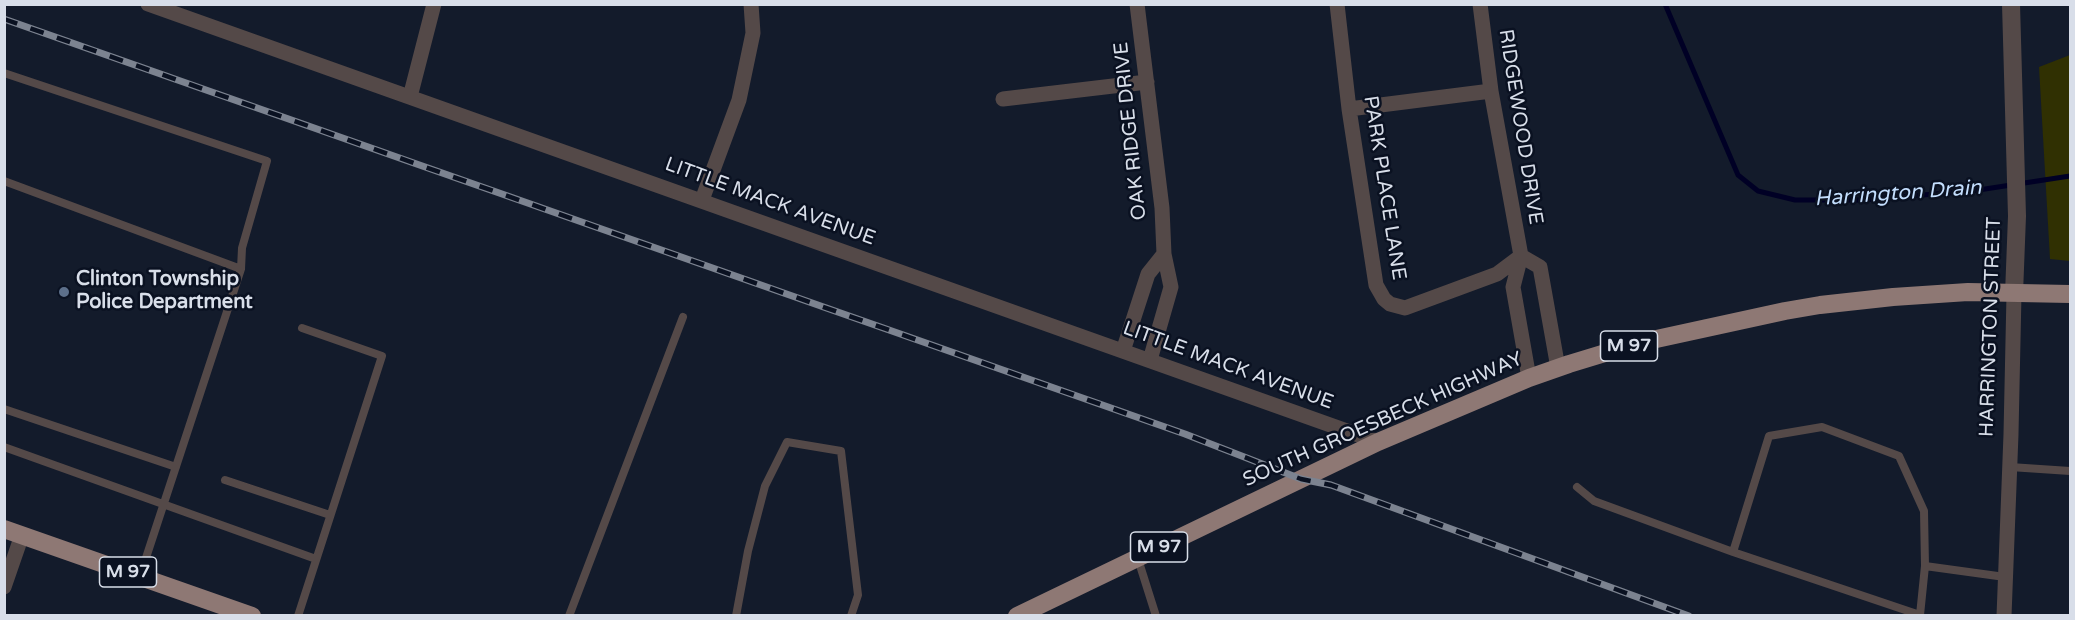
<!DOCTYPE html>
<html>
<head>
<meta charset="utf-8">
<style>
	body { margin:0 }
	#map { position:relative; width:2075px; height:620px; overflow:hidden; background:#131b2b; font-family:"Varela Round",sans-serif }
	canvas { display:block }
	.frame { position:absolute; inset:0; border:6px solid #d8dee9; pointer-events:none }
</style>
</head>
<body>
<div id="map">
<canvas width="2075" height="620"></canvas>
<div class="frame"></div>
</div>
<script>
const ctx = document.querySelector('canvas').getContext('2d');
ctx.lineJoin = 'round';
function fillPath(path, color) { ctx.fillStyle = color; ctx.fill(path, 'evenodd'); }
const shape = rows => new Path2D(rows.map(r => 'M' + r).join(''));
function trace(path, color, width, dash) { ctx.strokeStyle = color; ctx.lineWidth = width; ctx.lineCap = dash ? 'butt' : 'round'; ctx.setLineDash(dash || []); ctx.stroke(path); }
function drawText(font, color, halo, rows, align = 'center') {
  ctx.font = font + ' "Varela Round",sans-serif'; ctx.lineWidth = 5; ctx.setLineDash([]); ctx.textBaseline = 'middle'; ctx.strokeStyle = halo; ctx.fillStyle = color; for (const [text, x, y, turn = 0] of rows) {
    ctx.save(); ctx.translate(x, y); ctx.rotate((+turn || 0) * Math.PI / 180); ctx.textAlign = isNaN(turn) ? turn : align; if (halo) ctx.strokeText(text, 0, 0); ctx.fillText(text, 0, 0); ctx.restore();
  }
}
const green = shape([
	[2070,55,2070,261,2050,259,2039,67]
]);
const stream = shape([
	[1665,4,1738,175,1758,191,1795,200,1861,200,1972,191,2070,176]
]);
const service = shape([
	[4,73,267,161,242,248,241,269,140,576],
	[4,181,241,269],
	[4,409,176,467],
	[4,447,316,559],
	[2010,467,2070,471],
	[225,480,330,515],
	[1577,487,1594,501,1733,552],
	[1138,559,1156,616],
	[1925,566,1920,615,1733,552,1769,436,1822,427,1899,456,1924,511,1925,566,2005,577],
	[298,616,382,356,302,328],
	[569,616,683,317],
	[736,616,748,551,765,486,787,442,841,451,858,595,851,616]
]);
const minor = shape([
	[148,4,1378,442],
	[1137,4,1162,208,1164,254,1171,287,1150,360],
	[1337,4,1349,109,1376,285,1384,299,1390,304,1405,308,1497,274,1521,256],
	[1480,4,1491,91,1521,256,1513,287,1529,378],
	[410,97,434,4],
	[1003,99,1147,82],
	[1349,109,1491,91],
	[702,200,739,100,753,33,751,4],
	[1521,256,1540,267,1558,368],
	[1123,351,1148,274,1164,254],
	[4,587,22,535],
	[2004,616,2011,434,2014,294]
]);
const tertiary = shape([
	[2011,4,2017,216,2014,294]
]);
const primary = shape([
	[4,529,252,616],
	[1017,616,1378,442,1529,378,1569,364,1638,343,1785,311,1820,305,1893,297,1968,292,2070,294]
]);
const rail = shape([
	[4,19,1185,434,1301,479,1331,485,1689,616]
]);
const markers = [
	[64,292,6,"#5c6f8a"]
];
const shields = [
	[1629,346,57],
	[1159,547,57],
	[128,572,57]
];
const shieldNames = [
	["M 97",1629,346],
	["M 97",1159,547],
	["M 97",128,572]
];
const streetNames = [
	["RIDGEWOOD DRIVE",1520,127,81],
	["OAK RIDGE DRIVE",1131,131,-96],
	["PARK PLACE LANE",1384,188,81],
	["LITTLE MACK AVENUE",770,202,20],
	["HARRINGTON STREET",1991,327,-88],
	["LITTLE MACK AVENUE",1228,366,20],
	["SOUTH GROESBECK HIGHWAY",1383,420,-24]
];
const poiNames = [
	["Clinton Township",76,280],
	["Police Department",76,303]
];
const waterNames = [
	["Harrington Drain",1898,194,-4]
];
fillPath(green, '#303002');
trace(stream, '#000025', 5);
trace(service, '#544948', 8);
trace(minor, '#544948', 15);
trace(tertiary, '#544948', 18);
trace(primary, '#8e7874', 18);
trace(rail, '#7c8390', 7);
trace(rail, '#0a1121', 4.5, [14]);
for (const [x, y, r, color] of markers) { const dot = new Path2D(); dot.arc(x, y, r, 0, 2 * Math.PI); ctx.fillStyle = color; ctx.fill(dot); trace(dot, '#0a1121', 2); }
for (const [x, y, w] of shields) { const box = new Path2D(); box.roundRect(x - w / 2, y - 15, w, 30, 4.5); ctx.fillStyle = '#0a1121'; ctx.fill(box); trace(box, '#d8dee9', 1.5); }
drawText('bold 18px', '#d8dee9', null, shieldNames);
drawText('20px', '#d8dee9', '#0a1121', streetNames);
drawText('bold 20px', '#d8dee9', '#0a1121', poiNames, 'left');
drawText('italic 21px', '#c3defd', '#0a1121', waterNames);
</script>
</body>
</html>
